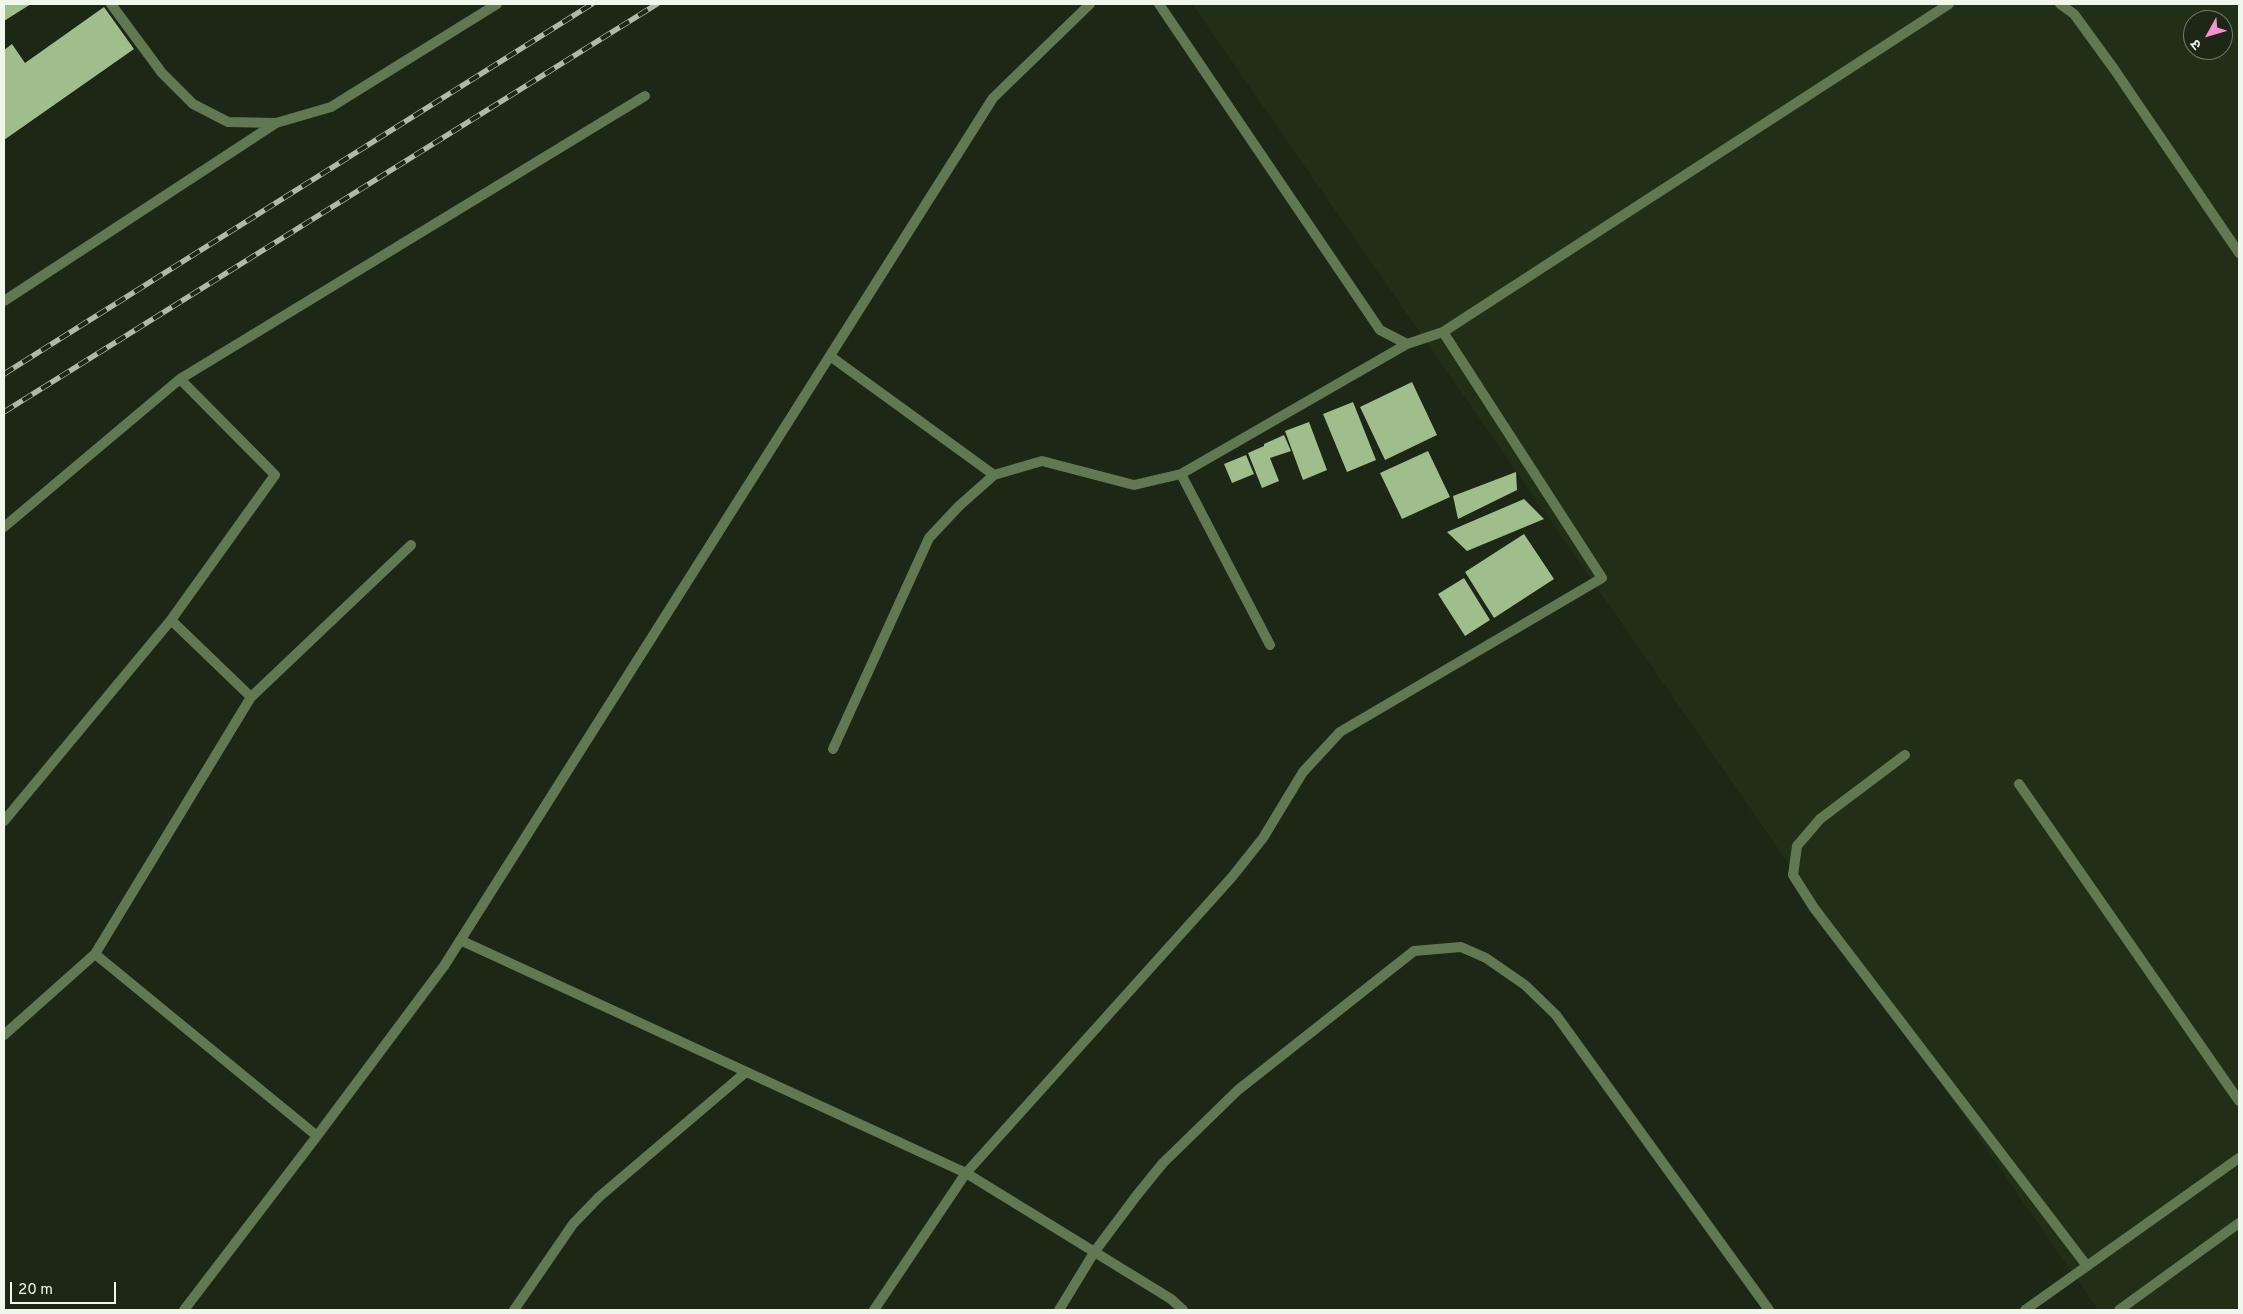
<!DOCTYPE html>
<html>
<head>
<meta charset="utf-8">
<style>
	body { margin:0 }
	#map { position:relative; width:2243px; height:1314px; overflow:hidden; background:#1c2715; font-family:Overpass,"Noto Sans Devanagari",sans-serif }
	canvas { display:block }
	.frame { position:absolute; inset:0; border:5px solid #eff7eb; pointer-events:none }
	.north { position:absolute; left:2183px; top:10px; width:50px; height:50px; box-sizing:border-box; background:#1c2715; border:1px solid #707a6b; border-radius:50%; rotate:231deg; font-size:14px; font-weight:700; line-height:20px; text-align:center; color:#eff7eb }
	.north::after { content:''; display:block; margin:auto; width:18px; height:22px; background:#f690cf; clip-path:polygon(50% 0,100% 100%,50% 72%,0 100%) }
	.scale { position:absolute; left:10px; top:1282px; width:106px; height:22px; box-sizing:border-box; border:2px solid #eff7eb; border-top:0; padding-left:6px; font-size:15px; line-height:18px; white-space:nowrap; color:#eff7eb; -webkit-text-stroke:4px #1c2715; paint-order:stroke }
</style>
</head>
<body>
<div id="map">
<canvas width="2243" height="1314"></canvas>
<div class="frame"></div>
<div class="north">उ</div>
<div class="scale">20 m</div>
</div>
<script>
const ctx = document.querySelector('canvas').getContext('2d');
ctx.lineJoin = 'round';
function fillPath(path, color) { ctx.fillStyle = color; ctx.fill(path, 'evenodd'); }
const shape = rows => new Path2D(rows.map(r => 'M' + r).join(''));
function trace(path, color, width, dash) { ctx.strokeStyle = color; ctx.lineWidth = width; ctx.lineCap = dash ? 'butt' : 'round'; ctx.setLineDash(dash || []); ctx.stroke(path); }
const built = shape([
	[1192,4,2239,4,2239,1310,2098,1310],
	[2193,20,2223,20,2223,50,2193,50]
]);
const building = shape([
	[4,4,31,4,4,21],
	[104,7,134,49,4,140,4,50,12,44,25,63],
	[1412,382,1437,435,1385,460,1360,407],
	[1353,402,1376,460,1347,472,1323,414],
	[1309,422,1327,470,1303,480,1285,431],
	[1284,435,1291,451,1270,458,1279,481,1262,488,1248,453,1264,446,1264,444],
	[1428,451,1450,497,1402,519,1380,473],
	[1246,455,1254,474,1232,483,1224,464],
	[1516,472,1517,490,1458,519,1453,496],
	[1524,499,1544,519,1467,551,1447,532],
	[1524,534,1554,579,1494,618,1465,572],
	[1464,578,1490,620,1465,636,1438,594]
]);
const service = shape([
	[1905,755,1820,819,1797,846,1793,875,1814,908,2087,1266],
	[2019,784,2239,1101]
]);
const minor = shape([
	[111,4,162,73,193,104,228,122,276,123,331,107,497,4],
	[1159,4,1380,330,1407,344,1443,332,1949,4],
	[2060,4,2074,14,2114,69,2239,253],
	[4,301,276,123],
	[830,356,994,475],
	[180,379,645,96],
	[1181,474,1270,645],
	[4,527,180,379,275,475,171,620],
	[833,749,929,538,959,506,994,475,1042,461,1134,485,1181,474,1407,344],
	[4,821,171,620,251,697],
	[460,940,966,1173,1171,1299,1183,1310],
	[95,954,317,1136],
	[4,1035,95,954,251,697,411,545],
	[184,1310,317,1136,444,966,993,98,1090,4],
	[514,1310,573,1224,599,1197,746,1072],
	[874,1310,966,1173,1232,877,1263,838,1303,772,1340,732,1602,578,1443,332],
	[1059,1310,1095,1251,1137,1195,1163,1163,1238,1090,1414,951,1461,947,1486,958,1525,985,1556,1015,1769,1310]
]);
const tertiary = shape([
	[2025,1310,2239,1158],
	[2119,1310,2239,1223]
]);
const rail = shape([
	[4,374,592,4],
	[4,412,657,4]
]);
fillPath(built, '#202f16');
fillPath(building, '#9fbe8b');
trace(service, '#617852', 10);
trace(minor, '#617852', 10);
trace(tertiary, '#617852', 10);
trace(rail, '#afb8aa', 5.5);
trace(rail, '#1c2715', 4, [11]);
</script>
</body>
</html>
